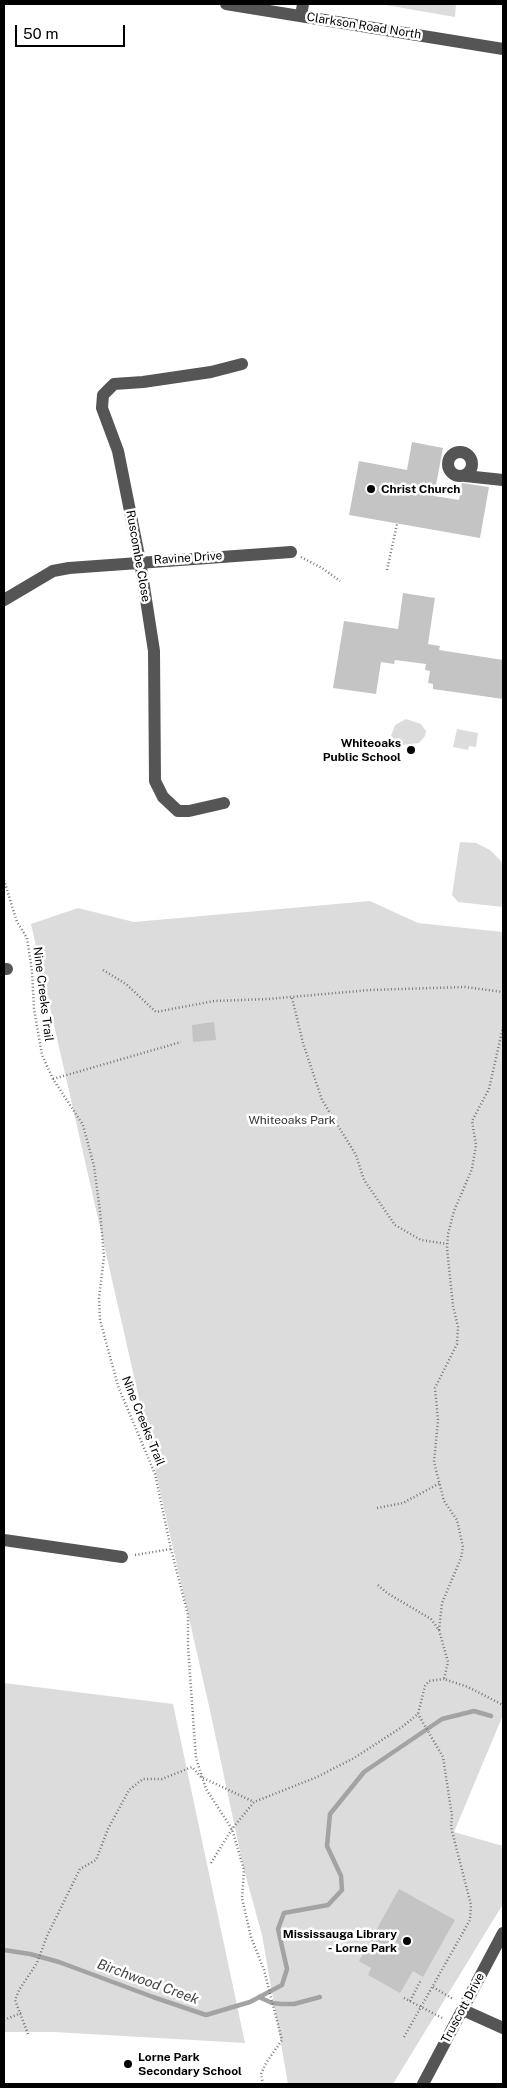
<!DOCTYPE html>
<html>
<head>
<meta charset="utf-8">
<style>
	body { margin:0 }
	#map { position:relative; width:507px; height:2088px; overflow:hidden; background:#fff; font-family:"Public Sans",sans-serif }
	canvas { display:block }
	.frame { position:absolute; inset:0; border:5px solid #000; pointer-events:none }
	.scale { position:absolute; left:15px; top:25px; width:110px; height:22px; box-sizing:border-box; border:2px solid #000; border-top:0; padding-left:6px; font-size:15px; line-height:18px; white-space:nowrap; color:#000; -webkit-text-stroke:4px #fff; paint-order:stroke }
</style>
</head>
<body>
<div id="map">
<canvas width="507" height="2088"></canvas>
<div class="frame"></div>
<div class="scale">50 m</div>
</div>
<script>
const ctx = document.querySelector('canvas').getContext('2d');
ctx.lineJoin = 'round';
function fillPath(path, color) { ctx.fillStyle = color; ctx.fill(path, 'evenodd'); }
const shape = rows => new Path2D(rows.map(r => 'M' + r).join(''));
function trace(path, color, width, dash) { ctx.strokeStyle = color; ctx.lineWidth = width; ctx.lineCap = dash ? 'butt' : 'round'; ctx.setLineDash(dash || []); ctx.stroke(path); }
function drawText(font, color, halo, rows, align = 'center') {
  ctx.font = font + ' "Public Sans",sans-serif'; ctx.lineWidth = 5; ctx.setLineDash([]); ctx.textBaseline = 'middle'; ctx.strokeStyle = halo; ctx.fillStyle = color; for (const [text, x, y, turn = 0] of rows) {
    ctx.save(); ctx.translate(x, y); ctx.rotate((+turn || 0) * Math.PI / 180); ctx.textAlign = isNaN(turn) ? turn : align; if (halo) ctx.strokeText(text, 0, 0); ctx.fillText(text, 0, 0); ctx.restore();
  }
}
const green = shape([
	[380,4,456,4,455,17],
	[406,719,421,724,426,731,425,736,419,743,402,745,396,742,391,736,395,725],
	[457,729,478,733,476,747,469,746,468,750,453,747],
	[460,842,476,843,490,850,502,862,503,907,458,902,452,895],
	[370,901,418,923,503,932,503,1715,454,1832,503,1846,503,1904,393,2084,288,2084,262,1935,244,1870,209,1706,31,924,78,908,134,922],
	[4,1683,173,1704,245,2043,54,2032,4,2032]
]);
const stream = shape([
	[4,1950,30,1954,59,1962,153,1997,206,2015,250,2002,282,1985,287,1969,278,1929,284,1913,328,1905,342,1890,341,1876,327,1846,330,1814,364,1772,442,1719,474,1711,491,1716],
	[259,1997,272,2003,281,2004,294,2004,320,1997]
]);
const building = shape([
	[412,442,443,448,434,496,459,500,462,483,489,487,480,538,349,515,359,461,407,470],
	[403,593,435,598,428,644,440,646,439,650,503,660,503,699,433,689,433,684,428,683,430,671,425,670,426,664,395,660,394,664,381,662,376,694,333,688,344,621,398,629],
	[214,1022,216,1040,193,1042,192,1025],
	[399,1889,455,1920,423,1977,413,1971,400,1993,368,1975,371,1968,359,1961]
]);
const path = shape([
	[301,557,322,568,340,581],
	[387,570,397,524],
	[4,880,17,922,27,938,32,971,34,1009,42,1055,53,1079,83,1125,94,1166,100,1211,104,1257,99,1298,100,1320,118,1386,155,1474,171,1549,188,1615,188,1647,196,1758,206,1789,232,1829,244,1870,242,1898,251,1937,264,1970,282,2040,266,2063,261,2074,263,2084],
	[103,970,126,984,156,1012,214,1001,268,999,370,990,465,987,503,992],
	[292,998,303,1043,322,1100,356,1155,364,1180,395,1225,421,1240,447,1244],
	[53,1079,181,1042],
	[377,1508,403,1503,440,1483],
	[135,1555,171,1549],
	[378,1585,387,1593,431,1619,439,1630,448,1662,444,1679,468,1687,503,1705],
	[439,1630,442,1603,461,1558,463,1547,457,1520,444,1501,434,1462,438,1420,435,1388,457,1344,458,1327,453,1306,447,1248,448,1234,454,1211,472,1169,476,1145,472,1121,489,1089,503,1027],
	[211,1863,232,1829,254,1802,317,1777,354,1758,402,1727,418,1714,425,1686,429,1681,444,1679],
	[433,1987,453,1999],
	[404,1998,442,2018],
	[410,2001,421,1980],
	[4,2020,21,2013],
	[28,2034,15,2000,19,1990,37,1963,47,1936,80,1869,96,1860,108,1829,129,1790,143,1779,162,1779,192,1767,201,1777,254,1802],
	[404,2037,470,1920,471,1905,451,1827,452,1816,443,1757,418,1714]
]);
const minor = shape([
	[226,4,503,49],
	[301,16,303,4],
	'448 464a12 12 0 1 1 24 0a12 12 0 1 1-24 0Z',
	[465,476,503,480],
	[4,600,53,571,69,568,291,552],
	[224,803,189,811,178,811,163,797,155,781,154,651,140,561,118,451,102,408,103,395,114,384,143,382,211,372,242,364],
	[4,969,7,969],
	[4,1540,122,1557],
	[463,2010,503,2028],
	[423,2084,503,1933]
]);
const markers = [
	[371,489,5,"#000"],
	[411,750,5,"#000"],
	[407,1941,5,"#000"],
	[128,2064,5,"#000"]
];
const streetNames = [
	["Clarkson Road North",364,26,9],
	["Ruscombe Close",138,556,80],
	["Ravine Drive",188,558,-4],
	["Nine Creeks Trail",43,994,83],
	["Nine Creeks Trail",143,1421,68],
	["Truscott Drive",463,2008,-62]
];
const poiNames = [
	["Christ Church",381,489],
	["Whiteoaks",401,743,"right"],
	["Public School",401,757,"right"],
	["Mississauga Library",397,1934,"right"],
	["- Lorne Park",397,1948,"right"],
	["Lorne Park",138,2057],
	["Secondary School",138,2071]
];
const parkNames = [
	["Whiteoaks Park",292,1120]
];
const waterNames = [
	["Birchwood Creek",148,1982,20]
];
fillPath(green, '#dcdcdc');
trace(stream, '#a3a3a3', 4.5);
fillPath(building, '#c4c4c4');
trace(path, '#777', 2.5, [1, 2.5]);
trace(minor, '#555', 12);
for (const [x, y, r, color] of markers) { const dot = new Path2D(); dot.arc(x, y, r, 0, 2 * Math.PI); ctx.fillStyle = color; ctx.fill(dot); trace(dot, '#fff', 2); }
drawText('12px', '#000', '#fff', streetNames);
drawText('bold 12px', '#000', '#fff', poiNames, 'left');
drawText('12px', '#333', '#fff', parkNames);
drawText('italic 14px', '#444', '#fff', waterNames);
</script>
</body>
</html>
